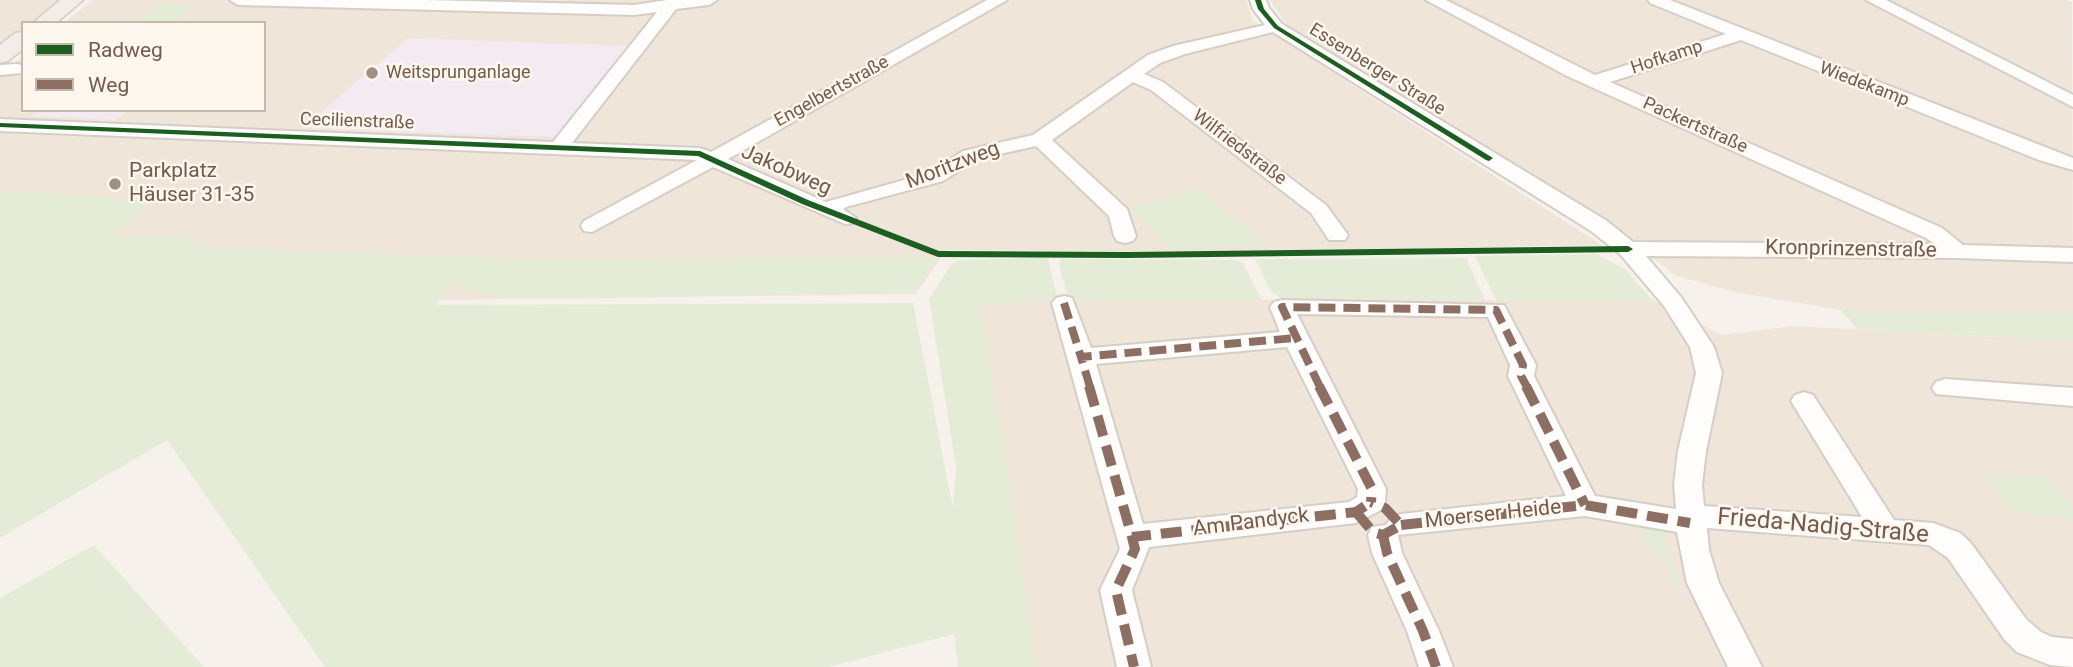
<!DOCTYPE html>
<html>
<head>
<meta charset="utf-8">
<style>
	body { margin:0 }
	#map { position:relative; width:2073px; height:667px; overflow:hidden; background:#f6f2eb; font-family:Roboto,sans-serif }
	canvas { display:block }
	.legend { position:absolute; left:21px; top:21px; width:245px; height:91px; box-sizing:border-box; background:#fef7ee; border:2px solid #c7b8ae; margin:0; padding:9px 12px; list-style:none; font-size:21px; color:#745a4d }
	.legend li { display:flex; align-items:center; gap:14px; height:35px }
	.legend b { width:35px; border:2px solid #c7b8ae }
</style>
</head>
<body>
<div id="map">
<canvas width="2073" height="667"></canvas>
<ul class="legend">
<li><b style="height:9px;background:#1b5e20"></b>Radweg</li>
<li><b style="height:9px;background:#8d6e63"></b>Weg</li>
</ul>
</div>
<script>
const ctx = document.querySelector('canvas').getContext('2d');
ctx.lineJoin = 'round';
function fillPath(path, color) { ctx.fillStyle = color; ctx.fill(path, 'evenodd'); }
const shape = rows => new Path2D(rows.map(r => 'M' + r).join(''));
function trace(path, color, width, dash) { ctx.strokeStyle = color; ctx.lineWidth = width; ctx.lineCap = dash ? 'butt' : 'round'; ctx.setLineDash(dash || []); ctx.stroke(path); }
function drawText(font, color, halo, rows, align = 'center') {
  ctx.font = font + ' Roboto,sans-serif'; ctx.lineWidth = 5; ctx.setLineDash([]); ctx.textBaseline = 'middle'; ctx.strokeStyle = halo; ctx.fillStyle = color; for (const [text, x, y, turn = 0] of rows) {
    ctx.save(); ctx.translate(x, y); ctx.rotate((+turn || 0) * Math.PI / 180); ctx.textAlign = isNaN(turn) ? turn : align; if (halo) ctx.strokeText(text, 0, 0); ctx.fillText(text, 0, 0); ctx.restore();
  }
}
const residential = shape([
	[0,0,59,0,30,23,23,23,23,28,0,46],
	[92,0,1246,0,1253,21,1602,245,1222,252,946,250,916,294,0,305,0,75,23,56,23,110,264,110,264,23,64,23],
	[1270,0,2065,0,2072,2,2073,311,1841,310,1735,292,1676,276,1606,220,1287,25],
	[1069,300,1652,300,1723,335,1793,326,2073,341,2073,667,1036,667,1009,476,979,303]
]);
const education = shape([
	[408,38,633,46,562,133,553,137,302,128],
	[41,110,129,110,115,120,32,116]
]);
const green = shape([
	[166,3,199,4,171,23,126,23,129,17,142,17],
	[1198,188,1218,205,1267,246,1172,249,1128,209],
	[0,191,153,200,113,236,188,237,199,247,518,259,938,258,914,292,557,299,502,296,467,290,452,281,436,305,913,303,953,508,956,467,929,299,952,263,963,260,1048,258,1058,301,979,303,1009,476,1036,667,958,667,954,634,828,667,325,667,167,440,0,538],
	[1597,254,1626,270,1652,300,1496,300,1475,256],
	[1466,258,1485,300,1283,300,1270,290,1255,259],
	[1061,259,1233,260,1243,263,1262,300,1069,300,1059,266],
	[1841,310,2073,311,2073,341,1857,329],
	[1983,473,2047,477,2073,510,2073,518,2013,512],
	[1639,523,1663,529,1679,587,1672,586,1667,566,1642,533],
	[94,545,204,667,0,667,0,598]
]);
const minor = shape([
	[230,0,425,0,634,5,667,0,717,0,709,5,676,9,572,143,700,148,711,152,987,0,1007,0,728,159,826,202,929,173,963,151,1033,135,1148,55,1173,46,1265,25,1253,9,1250,0,1266,0,1269,8,1282,24,1607,221,1633,242,1935,244,1926,238,1567,76,1426,0,1446,0,1595,75,1726,34,1650,3,1648,0,1670,0,2073,158,2073,170,2039,160,1741,40,1610,82,1942,228,1963,245,2073,248,2073,262,1957,258,1646,256,1681,297,1714,347,1722,373,1706,451,1702,485,1704,506,1862,517,1791,401,1795,395,1804,392,1813,395,1894,520,1933,523,1960,533,1970,542,2026,619,2041,632,2052,637,2073,639,2073,667,2050,665,2017,652,2004,639,1948,558,1929,545,1707,528,1709,550,1719,583,1762,667,1728,667,1687,583,1677,532,1585,516,1398,535,1402,553,1439,631,1453,667,1419,667,1407,631,1372,553,1368,535,1372,527,1386,525,1391,517,1401,514,1566,496,1508,376,1510,365,1488,317,1297,314,1386,489,1385,502,1381,510,1356,523,1149,547,1132,590,1151,667,1117,667,1100,590,1120,549,1052,303,1056,298,1064,296,1072,298,1091,348,1280,332,1270,307,1274,302,1282,300,1504,305,1536,365,1534,376,1595,496,1676,509,1674,485,1678,451,1696,373,1690,347,1664,306,1620,254,1591,231,1273,32,1185,54,1160,63,1144,74,1163,82,1326,205,1348,235,1345,240,1329,240,1311,213,1151,90,1133,82,1052,140,1127,209,1136,236,1133,241,1125,243,1117,241,1114,236,1109,216,1036,146,977,159,943,181,846,207,843,209,856,218,853,223,845,224,713,167,592,232,584,231,581,226,584,221,697,160,0,131,0,119,553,142,657,12,634,15,238,5,230,0],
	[1287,347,1358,489,1357,497,1349,502,1143,524,1096,364,1287,347],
	[1866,0,1886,0,2073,95,2073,107,1866,0],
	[16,64,22,65,22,73,0,75,0,65,16,64],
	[1945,379,2073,388,2073,406,1936,394,1932,388,1936,382,1945,379]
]);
const major = shape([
	[60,0,83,0,56,23,33,23,60,0],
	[23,32,23,49,8,61,0,63,0,45,15,33,23,32]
]);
const quietFar1 = shape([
	[1064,303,1081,357],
	[1090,387,1081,357,1295,338],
	[1320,387,1282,307,1496,310,1523,365,1521,376,1527,387]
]);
const quiet = shape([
	[1089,386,1132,537,1356,512,1371,502],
	[1319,386,1372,489,1371,502],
	[1526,386,1585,505],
	[1356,512,1373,532,1383,535,1401,525,1385,508,1371,502],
	[1401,525,1585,505,1690,523],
	[1383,535,1387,553,1423,631,1436,667],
	[1132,537,1135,549,1116,590,1134,667]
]);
const cycleway = shape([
	[1255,0,1261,0,1264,9,1278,26,1493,158,1489,161,1486,160,1274,28,1258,9,1255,0],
	[0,123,700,151,808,200,939,251,1128,252,1628,246,1633,249,1628,252,1128,258,938,257,802,204,698,156,0,127,0,123]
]);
const markers = [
	[372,73,7,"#a28f84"],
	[115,184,7,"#a28f84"]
];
const farStreetnames = [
	["Hofkamp",1667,58,-18],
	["Essenberger Straße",1377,70,32],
	["Wiedekamp",1864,85,21],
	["Engelbertstraße",832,92,-29],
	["Cecilienstraße",357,122,2],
	["Packertstraße",1695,126,24],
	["Wilfriedstraße",1239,148,37]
];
const farPoinames = [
	["Weitsprunganlage",386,73]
];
const streetNames = [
	["Moritzweg",953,166,-21],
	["Jakobweg",786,171,24],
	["Kronprinzenstraße",1851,250,1],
	["Moerser Heide",1493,515,-6],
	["Am Pandyck",1251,523,-7]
];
const poiNames = [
	["Parkplatz",129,172],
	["Häuser 31-35",129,196]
];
const nearStreetnames = [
	["Frieda-Nadig-Straße",1823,527,5]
];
fillPath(residential, '#efe5d9');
fillPath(education, '#f3eaf2');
fillPath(green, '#e4ecd7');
trace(minor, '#d4cec7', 4);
trace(major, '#d5ccc7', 3);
fillPath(minor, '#fefdfc');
fillPath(major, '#f2ede6');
trace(quietFar1, '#8d6e63', 8, [17, 8]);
trace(quiet, '#8d6e63', 10, [21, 10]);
fillPath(cycleway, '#1b5e20');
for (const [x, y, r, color] of markers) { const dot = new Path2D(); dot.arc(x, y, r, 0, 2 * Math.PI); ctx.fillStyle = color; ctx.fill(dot); trace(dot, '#fef7ee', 2.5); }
drawText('18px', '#745a4d', '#fef7ee', farStreetnames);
drawText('18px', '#745a4d', '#fef7ee', farPoinames, 'left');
drawText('21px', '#745a4d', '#fef7ee', streetNames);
drawText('21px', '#745a4d', '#fef7ee', poiNames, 'left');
drawText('24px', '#745a4d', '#fef7ee', nearStreetnames);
</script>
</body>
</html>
